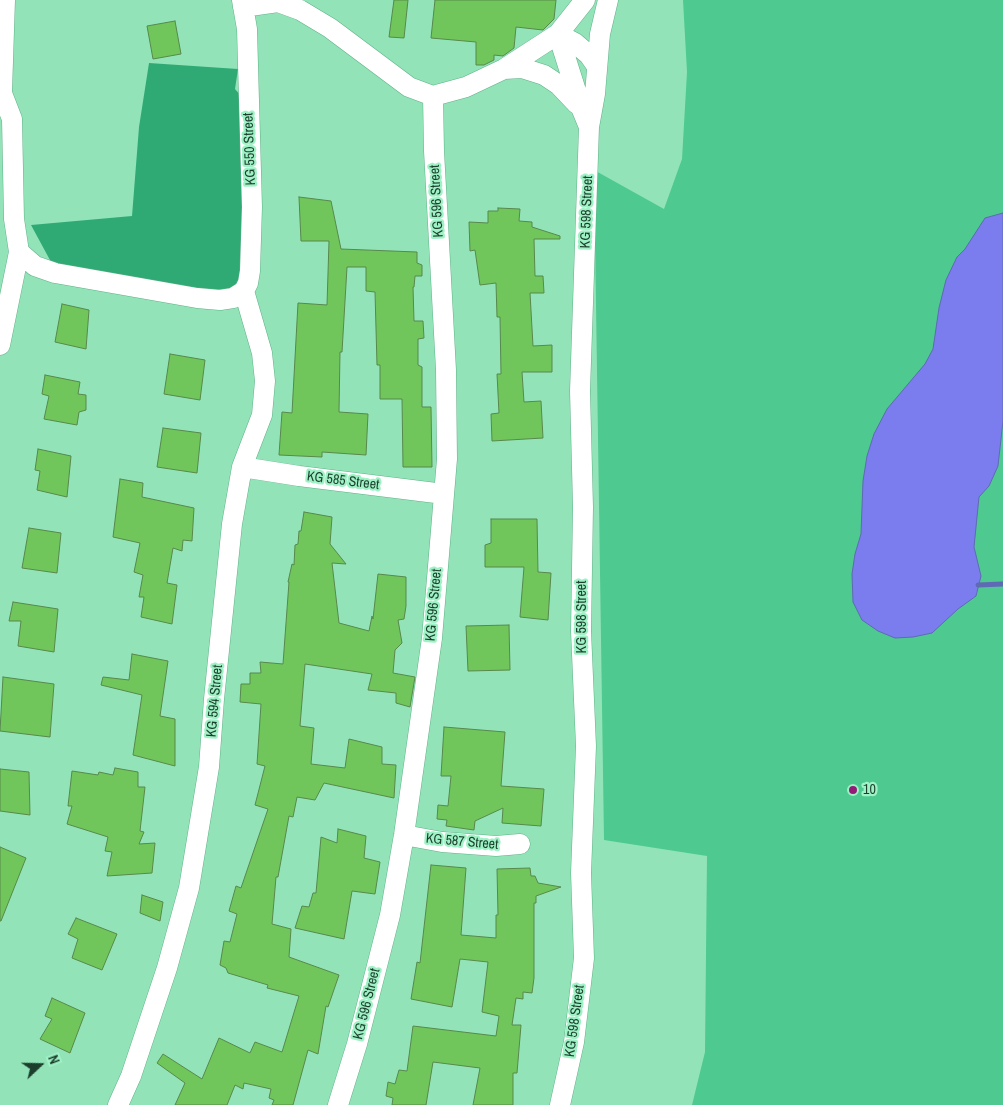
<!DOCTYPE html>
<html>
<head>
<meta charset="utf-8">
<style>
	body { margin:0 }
	#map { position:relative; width:1003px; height:1105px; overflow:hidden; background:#92e4b8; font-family:"Archivo Narrow",sans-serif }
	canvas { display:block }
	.north { position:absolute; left:15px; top:1040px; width:50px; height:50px; -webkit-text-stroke:4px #9ff2c5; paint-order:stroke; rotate:69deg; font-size:14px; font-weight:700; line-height:20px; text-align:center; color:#1c3f2d }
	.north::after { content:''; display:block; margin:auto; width:18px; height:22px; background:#1c3f2d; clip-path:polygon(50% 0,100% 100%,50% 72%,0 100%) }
</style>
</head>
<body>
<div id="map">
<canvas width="1003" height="1105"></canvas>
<div class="north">N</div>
</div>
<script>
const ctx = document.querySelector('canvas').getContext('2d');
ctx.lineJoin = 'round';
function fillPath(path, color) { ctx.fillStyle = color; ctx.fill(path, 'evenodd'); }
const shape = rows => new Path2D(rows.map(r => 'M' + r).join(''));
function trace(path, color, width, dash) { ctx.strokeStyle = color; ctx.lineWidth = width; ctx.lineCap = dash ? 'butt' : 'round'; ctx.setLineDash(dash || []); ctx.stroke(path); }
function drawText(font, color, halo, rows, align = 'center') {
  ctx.font = font + ' "Archivo Narrow",sans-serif'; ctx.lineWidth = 4.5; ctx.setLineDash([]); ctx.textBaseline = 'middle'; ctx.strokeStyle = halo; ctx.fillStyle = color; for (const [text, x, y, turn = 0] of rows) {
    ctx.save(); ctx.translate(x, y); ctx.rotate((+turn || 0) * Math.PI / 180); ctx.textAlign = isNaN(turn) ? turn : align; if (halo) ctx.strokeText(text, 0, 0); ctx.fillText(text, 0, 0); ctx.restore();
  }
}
const green = shape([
	[683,0,1003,0,1003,1105,692,1105,705,1052,707,856,604,840,594,170,664,209,682,159,687,72]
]);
const forest = shape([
	[149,63,238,69,235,89,255,112,253,288,230,305,57,273,31,225,132,216,139,127]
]);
const water = shape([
	[1003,213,1003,421,998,466,989,486,979,497,974,547,981,576,976,596,958,609,932,633,913,637,895,638,878,631,862,620,853,602,852,574,855,554,861,534,863,481,867,456,874,434,887,409,925,364,933,349,939,308,946,280,957,257,965,249,985,218,1003,213]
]);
const stream = shape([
	[978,585,1003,584]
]);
const building = shape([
	[394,0,408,0,404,38,389,37,394,0],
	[435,0,556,0,554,19,543,30,516,27,514,48,503,56,494,55,494,60,484,65,476,65,476,42,431,38,435,0],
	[175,21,181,54,153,59,147,26,175,21],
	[299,197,331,201,341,249,417,252,417,263,422,265,422,276,415,276,414,287,413,287,414,321,423,321,424,338,418,339,418,365,422,367,422,407,431,407,432,467,403,467,402,399,380,399,380,365,377,365,375,292,366,291,366,267,347,267,342,352,340,352,339,412,368,414,366,455,322,452,322,457,279,455,282,412,292,413,298,303,327,305,329,241,301,241,299,197],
	[498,208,520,209,519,221,532,222,532,227,560,236,560,239,534,239,535,276,543,276,544,293,530,293,533,346,552,345,552,372,522,372,524,402,541,401,543,438,492,441,491,414,499,413,497,374,501,374,500,317,497,317,496,283,480,285,475,250,470,251,469,222,488,223,488,211,498,211,498,208],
	[62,304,89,310,86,349,55,342,62,304],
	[170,354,205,360,200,400,164,394,170,354],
	[45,375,80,382,78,394,86,395,86,410,79,412,77,425,44,419,49,396,42,394,45,375],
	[163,428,201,433,197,473,157,467,163,428],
	[38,449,71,456,67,497,37,490,40,471,35,470,38,449],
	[120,479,143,483,142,497,194,508,192,541,183,540,182,551,173,548,167,583,177,585,172,624,141,617,144,597,139,597,143,575,134,572,140,543,113,537,120,479],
	[304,512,332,517,330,544,346,564,332,563,339,623,369,631,372,616,373,619,378,574,406,577,406,606,404,619,398,620,402,643,395,650,393,673,415,677,410,707,396,703,396,693,368,690,372,674,305,664,300,726,314,728,311,764,345,768,349,739,382,747,382,764,396,765,394,798,324,783,315,800,297,797,293,817,289,816,278,877,276,877,272,924,291,929,289,957,339,975,328,1007,326,1006,318,1054,308,1050,293,1105,272,1105,274,1100,269,1098,271,1089,244,1083,243,1089,235,1085,227,1105,175,1105,185,1083,157,1063,163,1054,202,1079,219,1038,250,1053,255,1042,282,1052,299,996,267,988,268,985,228,973,226,968,220,965,224,941,230,942,237,914,229,911,236,886,241,888,268,809,255,805,265,766,257,764,261,704,240,702,241,684,250,684,250,673,261,673,260,662,283,664,289,582,288,582,292,564,294,565,295,545,298,544,299,531,301,531,304,512],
	[491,519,537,519,538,572,551,573,548,620,520,617,524,567,485,567,485,545,491,543,491,519],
	[29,528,61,533,57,573,22,568,29,528],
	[13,602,58,609,54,652,18,646,21,621,9,621,13,602],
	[509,625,510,670,468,671,466,626,509,625],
	[132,654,168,661,160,716,175,719,175,766,133,755,142,695,101,685,103,677,129,680,132,654],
	[3,677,54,684,50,737,0,731,3,677],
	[444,727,505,732,501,786,544,789,541,826,502,823,503,808,475,821,474,830,446,826,447,820,437,819,438,805,448,806,451,776,441,776,444,727],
	[115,768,138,772,138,787,145,787,140,831,144,832,139,844,155,843,152,873,107,876,112,852,105,851,108,837,67,824,72,806,68,806,72,771,98,775,99,772,113,775,115,768],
	[0,769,29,772,30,815,0,811,0,769],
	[338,829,366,836,364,858,380,862,375,894,352,891,344,939,295,928,302,906,309,907,313,893,316,893,321,837,337,843,338,829],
	[0,847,26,858,1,921,0,921,0,847],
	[431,865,466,868,461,935,496,938,496,915,498,915,497,869,530,868,531,876,535,876,538,883,561,887,536,896,536,903,534,903,534,978,532,993,523,992,523,999,516,998,512,1025,521,1025,517,1073,513,1073,513,1105,473,1105,480,1068,433,1062,426,1105,392,1105,393,1098,386,1096,388,1082,395,1084,399,1070,407,1071,413,1026,496,1036,499,1016,482,1012,488,962,460,959,452,1007,411,999,417,962,420,963,431,865],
	[142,895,163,902,160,921,140,913,142,895],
	[76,918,117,934,102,970,72,958,78,939,68,934,76,918],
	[52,998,85,1013,70,1053,40,1039,52,1019,45,1016,52,998]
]);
const minor = shape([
	[243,7,278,2,300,10,330,28,409,87,433,96,466,87,504,69,558,34,585,0],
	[558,34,582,110,589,127],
	[558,34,575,43,589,55,596,65],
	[504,69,522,68,544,75,559,85,577,104],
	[0,88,12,119,14,219,19,252,35,266,55,273,197,298,220,300,233,298,244,291,248,283,250,271,252,207,247,29,242,0],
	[2,92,5,0],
	[0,345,19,252],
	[242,467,299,476,444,494],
	[404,835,442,842,496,846,520,844],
	[118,1105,131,1076,167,968,189,888,209,767,214,699,232,524,242,467,262,415,265,381,262,353,244,291],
	[338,1105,357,1044,390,915,404,835,432,638,447,459,446,370,434,151,433,96],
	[560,1105,574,1042,584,958,581,873,586,746,581,631,583,507,580,391,589,127,595,94,600,34,608,0]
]);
const markers = [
	[853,790,5,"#931b77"]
];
const streetNames = [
	["KG 550 Street",250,149,-92],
	["KG 596 Street",437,201,-93],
	["KG 598 Street",587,212,-88],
	["KG 585 Street",343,481,7],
	["KG 596 Street",434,605,-85],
	["KG 598 Street",582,617,-90],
	["KG 594 Street",215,701,-85],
	["KG 587 Street",462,842,5],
	["KG 596 Street",367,1004,-76],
	["KG 598 Street",575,1021,-82]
];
const poiNames = [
	["10",863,790]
];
fillPath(green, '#4ec98f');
fillPath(forest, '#30aa75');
fillPath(water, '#7b7dee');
trace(water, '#5e6ab4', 1);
trace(stream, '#5e6ab4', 5);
fillPath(building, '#70c65b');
trace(building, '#57884c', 1);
trace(minor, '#5fb187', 21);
trace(minor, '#fff', 20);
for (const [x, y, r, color] of markers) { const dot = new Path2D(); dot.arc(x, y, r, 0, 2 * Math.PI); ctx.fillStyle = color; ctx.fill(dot); trace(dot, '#9ff2c5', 2); }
drawText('14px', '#1c3f2d', '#9ff2c5', streetNames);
drawText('14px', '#1c3f2d', '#9ff2c5', poiNames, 'left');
</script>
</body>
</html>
